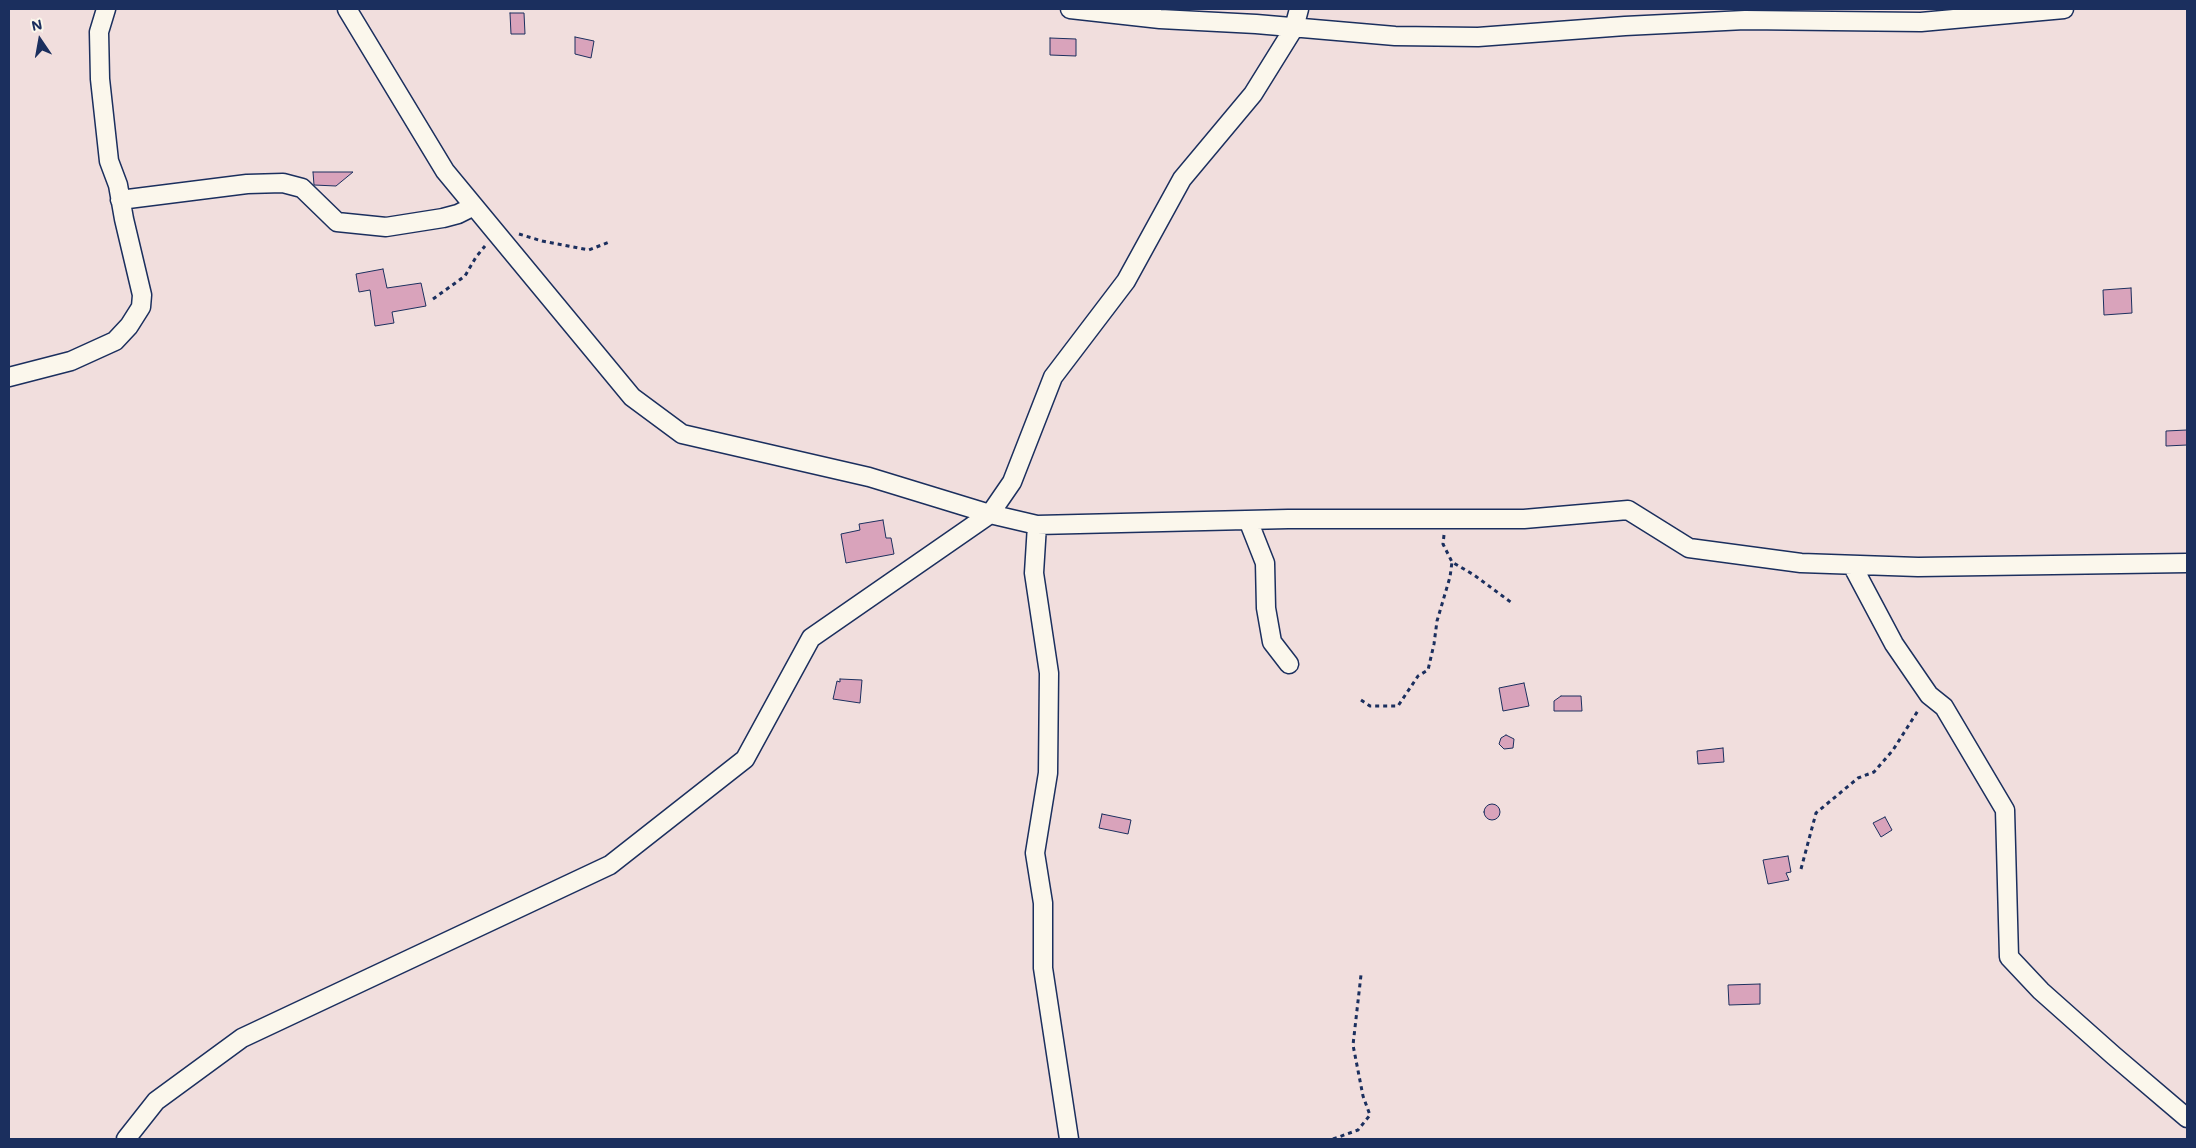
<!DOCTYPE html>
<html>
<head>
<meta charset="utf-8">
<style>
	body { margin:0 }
	#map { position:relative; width:2196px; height:1148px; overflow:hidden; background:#f1dedd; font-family:Mali,sans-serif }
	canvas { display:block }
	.frame { position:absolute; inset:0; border:10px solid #1b2f5e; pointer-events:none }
	.north { position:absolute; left:15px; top:15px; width:50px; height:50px; -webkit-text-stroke:4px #fbf7ec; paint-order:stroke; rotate:348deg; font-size:14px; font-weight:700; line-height:20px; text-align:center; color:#1b2f5e }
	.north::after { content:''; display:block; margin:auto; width:18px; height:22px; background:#1b2f5e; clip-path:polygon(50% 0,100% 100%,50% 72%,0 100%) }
</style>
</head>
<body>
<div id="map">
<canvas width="2196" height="1148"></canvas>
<div class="frame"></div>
<div class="north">N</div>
</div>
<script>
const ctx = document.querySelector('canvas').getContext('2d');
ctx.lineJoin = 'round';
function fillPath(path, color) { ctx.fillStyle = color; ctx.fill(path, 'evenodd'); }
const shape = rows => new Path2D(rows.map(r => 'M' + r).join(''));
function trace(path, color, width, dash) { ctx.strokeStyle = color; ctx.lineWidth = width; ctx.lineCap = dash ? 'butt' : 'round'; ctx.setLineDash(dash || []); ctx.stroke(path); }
const building = shape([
	[510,13,524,13,525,34,511,34,510,13],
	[575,37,594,41,591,58,575,54,575,37],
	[1050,38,1076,39,1076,56,1050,55,1050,38],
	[313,172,353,172,336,186,314,185,313,172],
	[383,269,387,288,421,283,426,306,392,312,394,323,375,326,370,290,359,292,356,274,383,269],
	[2131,288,2132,313,2104,315,2103,290,2131,288],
	[2187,430,2187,445,2166,446,2166,431,2187,430],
	[883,520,886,538,891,538,894,554,846,563,841,534,860,530,859,524,883,520],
	[840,679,862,680,860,703,833,699,837,681,840,682,840,679],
	[1524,683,1529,706,1503,711,1499,688,1524,683],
	[1561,696,1581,696,1582,711,1554,711,1554,701,1561,696],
	[1506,735,1514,739,1513,748,1504,749,1499,744,1501,738,1506,735],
	[1723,748,1724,762,1698,764,1697,751,1723,748],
	'1484 812a8 8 0 1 1 16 0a8 8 0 1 1-16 0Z',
	[1102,814,1131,820,1128,834,1099,828,1102,814],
	[1885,817,1892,830,1881,837,1873,823,1885,817],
	[1788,856,1791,872,1786,873,1789,880,1768,884,1763,860,1788,856],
	[1760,984,1760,1004,1729,1005,1728,985,1760,984]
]);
const path = shape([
	[519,234,542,241,589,250,609,242],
	[433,299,465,276,476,257,485,246],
	[1444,535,1443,544,1452,562,1474,575,1512,603],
	[1361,700,1370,706,1398,706,1418,676,1428,670,1434,644,1437,621,1450,577,1452,562],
	[1801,869,1816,813,1858,778,1874,772,1893,750,1919,709],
	[1333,1139,1358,1130,1370,1115,1363,1096,1353,1045,1361,975]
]);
const minor = shape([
	[347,9,445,171,632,397,682,434,869,477,990,514,1037,525,1034,573,1049,673,1048,773,1035,853,1043,903,1043,968,1069,1139],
	[1070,9,1160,19,1256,24,1395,36,1478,37,1625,26,1745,20,1921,22,2064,9],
	[120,200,247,184,283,183,302,188,337,222,386,227,443,218,458,214,474,206],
	[9,377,71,361,115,341,129,326,141,307,142,295,124,219,118,185,109,161,100,79,99,32,106,9],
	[1248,520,1265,563,1266,608,1272,642,1289,664],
	[1037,525,1288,519,1524,519,1628,510,1689,548,1801,563,1918,567,2187,563],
	[1852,565,1894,644,1929,695,1944,707,2005,810,2009,957,2041,991,2113,1055,2187,1118],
	[126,1139,156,1101,242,1038,610,865,745,759,811,638,990,514,1012,482,1053,377,1126,281,1182,179,1253,94,1294,28,1299,9]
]);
fillPath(building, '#d9a3bb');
trace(building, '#1b2f5e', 1);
trace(minor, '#1b2f5e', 21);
trace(path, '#1b2f5e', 3, [4, 4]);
trace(minor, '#fbf7ec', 18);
</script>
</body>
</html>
